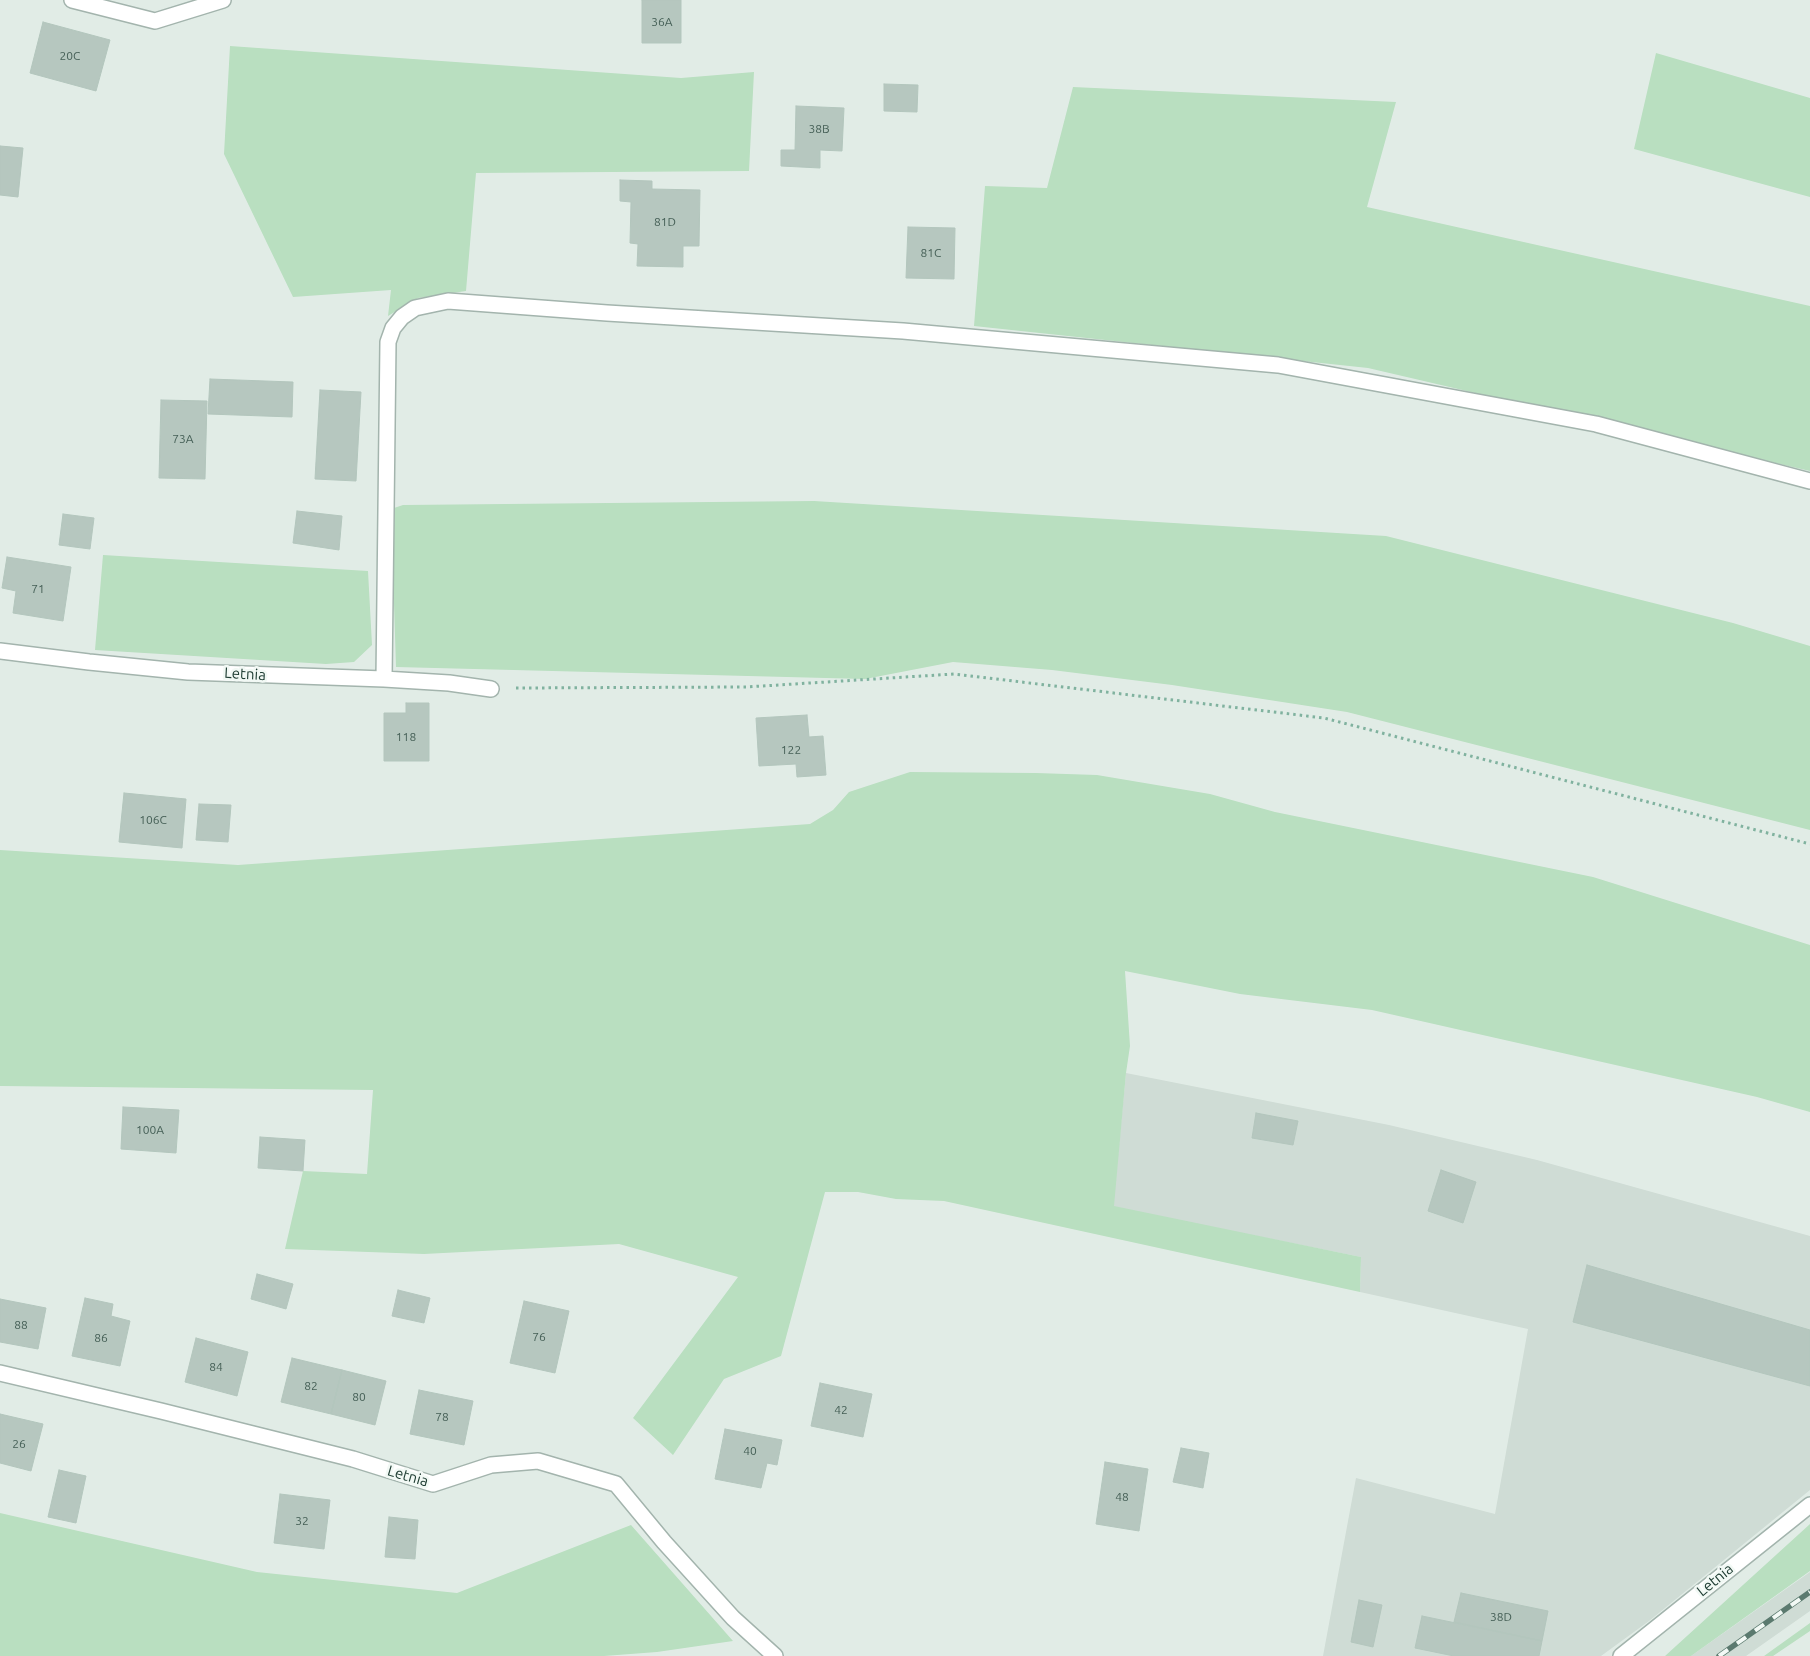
<!DOCTYPE html>
<html>
<head>
<meta charset="utf-8">
<style>
	body { margin:0 }
	canvas { display:block; background:#e1ece6 }
</style>
</head>
<body>
<canvas width="1810" height="1656"></canvas>
<script>
const ctx = document.querySelector('canvas').getContext('2d');
ctx.lineJoin = 'round';
function fillPath(path, color) { ctx.fillStyle = color; ctx.fill(path, 'evenodd'); }
const shape = rows => new Path2D(rows.map(r => 'M' + r).join(''));
function trace(path, color, width, dash) { ctx.strokeStyle = color; ctx.lineWidth = width; ctx.lineCap = dash ? 'butt' : 'round'; ctx.setLineDash(dash || []); ctx.stroke(path); }
function drawText(font, color, halo, rows, align = 'center') {
  ctx.font = font + ' Ubuntu,sans-serif'; ctx.lineWidth = 5; ctx.setLineDash([]); ctx.textBaseline = 'middle'; ctx.strokeStyle = halo; ctx.fillStyle = color; for (const [text, x, y, turn = 0] of rows) {
    ctx.save(); ctx.translate(x, y); ctx.rotate((+turn || 0) * Math.PI / 180); ctx.textAlign = isNaN(turn) ? turn : align; if (halo) ctx.strokeText(text, 0, 0); ctx.fillText(text, 0, 0); ctx.restore();
  }
}
const built = shape([
	[1126,1073,1389,1125,1537,1160,1810,1236,1810,1490,1649,1621,1601,1656,1323,1656,1356,1478,1495,1514,1528,1329,1360,1292,1361,1257,1113,1207],
	[1810,1572,1810,1611,1746,1656,1691,1656]
]);
const green = shape([
	[230,46,681,78,754,72,749,171,476,173,466,291,418,298,388,316,391,290,293,297,224,154],
	[1656,53,1810,98,1810,197,1634,149],
	[1073,87,1396,102,1367,207,1810,306,1810,471,1368,368,974,326,985,186,1047,188],
	[814,501,1386,536,1733,623,1810,646,1810,830,1347,712,1172,685,1052,670,953,662,865,679,396,667,391,509,403,505],
	[103,555,368,571,372,645,354,662,326,664,95,650],
	[910,772,1036,773,1097,775,1210,794,1275,812,1593,877,1810,945,1810,1112,1757,1097,1372,1010,1240,994,1125,971,1130,1046,1126,1073,1114,1206,1361,1257,1360,1292,944,1201,896,1199,858,1192,825,1192,781,1356,724,1379,673,1455,633,1418,738,1277,619,1244,424,1254,285,1249,303,1171,367,1174,373,1090,0,1086,0,850,238,865,810,824,833,810,849,792],
	[0,1513,257,1572,457,1593,631,1525,733,1641,657,1652,604,1656,0,1656],
	[1810,1524,1810,1571,1691,1656,1665,1656],
	[1810,1623,1810,1631,1773,1656,1764,1656]
]);
const building = shape([
	[642,0,681,0,681,43,642,43,642,0],
	[43,22,110,40,96,91,30,73,43,22],
	[884,84,918,85,917,112,884,111,884,84],
	[796,106,844,108,842,151,820,150,820,168,781,166,781,150,795,150,796,106],
	[0,146,23,148,18,197,0,195,0,146],
	[620,180,652,181,652,189,700,190,699,246,683,246,683,267,637,266,638,244,630,243,631,202,620,201,620,180],
	[908,227,955,228,954,279,906,278,908,227],
	[210,379,293,382,292,417,208,414,210,379],
	[320,390,361,392,356,481,315,479,320,390],
	[161,400,207,401,205,479,159,478,161,400],
	[297,511,342,516,339,550,293,543,297,511],
	[63,514,94,518,90,549,59,545,63,514],
	[7,557,71,567,63,621,13,613,16,591,2,588,7,557],
	[406,703,429,703,429,761,384,761,384,713,406,713,406,703],
	[807,715,809,737,823,736,826,775,797,777,796,764,759,766,756,718,807,715],
	[124,793,186,799,182,848,119,842,124,793],
	[199,804,231,805,228,842,196,840,199,804],
	[123,1107,179,1110,176,1153,121,1149,123,1107],
	[1256,1113,1298,1121,1293,1145,1252,1138,1256,1113],
	[260,1137,305,1140,303,1171,258,1168,260,1137],
	[1441,1170,1476,1182,1463,1223,1428,1211,1441,1170],
	[1587,1265,1810,1330,1810,1386,1573,1322,1587,1265],
	[257,1274,293,1284,286,1309,251,1299,257,1274],
	[398,1290,430,1298,424,1323,392,1316,398,1290],
	[85,1298,113,1304,111,1316,130,1321,120,1366,72,1356,85,1298],
	[0,1299,46,1308,38,1349,0,1342,0,1299],
	[524,1301,569,1311,555,1373,510,1363,524,1301],
	[196,1338,248,1352,237,1396,185,1382,196,1338],
	[292,1358,342,1370,331,1414,281,1402,292,1358],
	[342,1370,386,1381,375,1425,331,1414,342,1370],
	[820,1383,872,1394,863,1437,811,1426,820,1383],
	[419,1390,473,1401,464,1445,410,1434,419,1390],
	[0,1414,43,1424,31,1471,0,1463,0,1414],
	[725,1429,782,1440,777,1465,767,1463,761,1488,715,1479,725,1429],
	[1181,1448,1209,1453,1203,1488,1173,1482,1181,1448],
	[1105,1462,1148,1469,1139,1531,1096,1524,1105,1462],
	[59,1470,86,1476,76,1523,48,1517,59,1470],
	[280,1494,330,1500,324,1549,274,1543,280,1494],
	[389,1517,418,1520,415,1559,385,1557,389,1517],
	[1461,1593,1548,1611,1542,1641,1454,1622,1461,1593],
	[1359,1600,1382,1605,1373,1647,1351,1642,1359,1600],
	[1422,1616,1542,1641,1539,1656,1454,1656,1415,1648,1422,1616]
]);
const path = shape([
	[516,688,746,687,954,674,1324,718,1810,844]
]);
const service = shape([
	[72,0,155,21,223,0]
]);
const minor = shape([
	[0,651,89,662,188,672,384,679,449,683,491,689],
	[384,679,388,342,393,328,402,317,415,308,448,301,607,313,903,331,1278,365,1596,424,1810,481],
	[0,1373,161,1411,353,1459,433,1484,491,1465,538,1461,616,1484,664,1542,733,1618,775,1656],
	[1621,1656,1810,1505]
]);
const rail = shape([
	[1719,1656,1810,1592]
]);
const numberNames = [
	["36A",662,22],
	["20C",70,56],
	["38B",819,129],
	["81D",665,222],
	["81C",931,253],
	["73A",183,439],
	["71",38,589],
	["118",406,737],
	["122",791,750],
	["106C",153,820],
	["100A",150,1130],
	["88",21,1325],
	["76",539,1337],
	["86",101,1338],
	["84",216,1367],
	["82",311,1386],
	["80",359,1397],
	["42",841,1410],
	["78",442,1417],
	["26",19,1444],
	["40",750,1451],
	["48",1122,1497],
	["32",302,1521],
	["38D",1501,1617]
];
const streetNames = [
	["Letnia",245,674,3],
	["Letnia",408,1476,16],
	["Letnia",1715,1580,-39]
];
fillPath(built, '#cfdcd5');
fillPath(green, '#b9dfc0');
fillPath(building, '#b6c7bf');
trace(building, '#b3c6bd', 1);
trace(service, '#a3b4ad', 18);
trace(minor, '#a3b4ad', 18);
trace(path, '#80b29f', 3, [2.5, 4]);
trace(service, '#fff', 15);
trace(minor, '#fff', 15);
trace(rail, '#5b7a6f', 5.5);
trace(rail, '#f2f9f5', 4, [11]);
drawText('12px', '#466057', null, numberNames);
drawText('15px', '#203e34', '#f2f9f5', streetNames);
</script>
</body>
</html>
